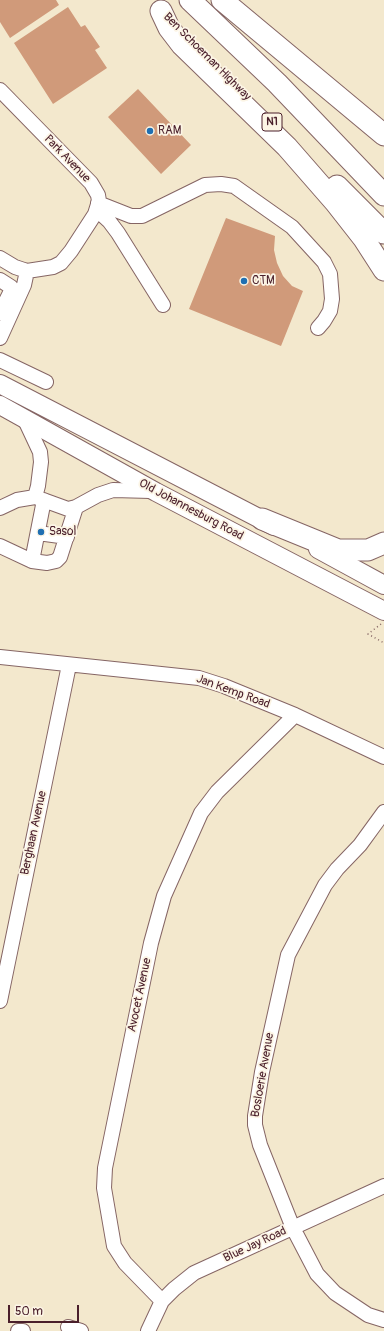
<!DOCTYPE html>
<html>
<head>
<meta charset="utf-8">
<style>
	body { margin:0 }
	#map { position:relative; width:384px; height:1331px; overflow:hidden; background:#f3e8cd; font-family:Pangolin,sans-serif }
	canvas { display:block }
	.scale { position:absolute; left:8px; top:1305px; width:71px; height:18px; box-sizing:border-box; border:2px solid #4a1f2b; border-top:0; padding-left:5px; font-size:12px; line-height:14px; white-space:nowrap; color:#4a1f2b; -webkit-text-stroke:3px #fcf5e5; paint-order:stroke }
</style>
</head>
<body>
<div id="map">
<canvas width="384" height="1331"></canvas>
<div class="scale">50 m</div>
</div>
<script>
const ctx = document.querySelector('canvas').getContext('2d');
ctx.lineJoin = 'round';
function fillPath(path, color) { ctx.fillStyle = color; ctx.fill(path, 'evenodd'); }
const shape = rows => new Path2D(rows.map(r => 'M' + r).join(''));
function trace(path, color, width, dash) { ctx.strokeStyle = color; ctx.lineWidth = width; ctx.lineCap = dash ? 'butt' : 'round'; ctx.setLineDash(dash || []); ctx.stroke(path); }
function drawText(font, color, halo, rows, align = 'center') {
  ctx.font = font + ' Pangolin,sans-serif'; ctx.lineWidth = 3.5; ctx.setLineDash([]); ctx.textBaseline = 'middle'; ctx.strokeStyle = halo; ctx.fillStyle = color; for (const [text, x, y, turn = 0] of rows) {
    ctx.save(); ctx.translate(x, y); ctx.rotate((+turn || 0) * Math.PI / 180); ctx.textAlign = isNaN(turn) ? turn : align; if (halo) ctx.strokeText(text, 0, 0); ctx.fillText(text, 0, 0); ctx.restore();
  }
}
const building = shape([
	[0,0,56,0,59,5,10,38,0,22],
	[68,7,81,27,85,25,100,47,95,50,107,68,53,104,14,43],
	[138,89,191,145,161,174,108,117],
	[226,218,275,236,274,250,277,263,283,276,292,286,303,291,281,346,189,309]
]);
const path = shape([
	[381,624,368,634,384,643]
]);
const minor = shape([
	[0,90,91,183,98,195,99,201,95,214,71,251,61,263,53,267,27,271,15,267,0,258],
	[98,203,131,216,142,216,205,185,221,184,234,186,292,227,324,262,330,274,332,299,330,311,324,321,318,328],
	[97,210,109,221,118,233,163,305],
	[0,280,11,287,12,289,0,313],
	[0,338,24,285,27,271],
	[0,360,46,382],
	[25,420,40,452,41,462,38,486,35,497,68,509,76,507,98,495,113,490,151,491],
	[0,508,17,500,35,497],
	[38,533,67,537],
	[0,546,32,561,47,563,56,561,60,557,76,507],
	[32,561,44,500],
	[0,657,199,678,224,686,295,715,384,757],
	[384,812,360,845,337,869,325,885,288,955,262,1072,255,1116,255,1125,260,1145,293,1228,317,1274,335,1293,368,1315,384,1320],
	[0,1001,69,665],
	[162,1301,125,1263,114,1246,104,1188,105,1168,151,943,164,896,201,813,217,792,295,715],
	[68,1327,81,1331],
	[18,1331,23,1331],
	[148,1331,162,1301,174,1289,194,1273,384,1186]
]);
const major = shape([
	[0,384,274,526],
	[0,405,156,492,384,611],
	[318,549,384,585]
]);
const highway = shape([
	[190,0,277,83,384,195],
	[222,0,384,135],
	[161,11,169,28,182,45,287,147,335,202,364,239,384,270],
	[337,186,384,233],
	[262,519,338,550,368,550,384,543]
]);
const markers = [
	[150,131,4,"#1f6fb2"],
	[244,281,4,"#1f6fb2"],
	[41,532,4,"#1f6fb2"]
];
const shields = [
	[272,122,20]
];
const shieldNames = [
	["N1",272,122]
];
const streetNames = [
	["Ben Schoeman Highway",207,57,45],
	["Park Avenue",67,159,46],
	["Old Johannesburg Road",191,510,28],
	["Jan Kemp Road",233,692,20],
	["Berghaan Avenue",34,833,-78],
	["Avocet Avenue",140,995,-78],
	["Bosloerie Avenue",263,1075,-80],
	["Blue Jay Road",255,1245,-25]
];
const poiNames = [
	["RAM",158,131],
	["CTM",252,281],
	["Sasol",49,532]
];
fillPath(building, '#d09a7a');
trace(minor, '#856564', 16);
trace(major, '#856564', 20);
trace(highway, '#856564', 23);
trace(path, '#856564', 1.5, [1, 3]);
trace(minor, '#fff', 14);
trace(major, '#fff', 18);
trace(highway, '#fff', 21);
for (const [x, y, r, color] of markers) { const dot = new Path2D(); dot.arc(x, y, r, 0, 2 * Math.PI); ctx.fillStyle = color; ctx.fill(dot); trace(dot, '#fcf5e5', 1.5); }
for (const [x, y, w] of shields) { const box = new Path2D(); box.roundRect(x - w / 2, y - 9, w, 18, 3); ctx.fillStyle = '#fcf5e5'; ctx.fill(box); trace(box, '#4a1f2b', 1); }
drawText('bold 11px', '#4a1f2b', null, shieldNames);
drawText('12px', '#4a1f2b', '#fcf5e5', streetNames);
drawText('12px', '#4a1f2b', '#fcf5e5', poiNames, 'left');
</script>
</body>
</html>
